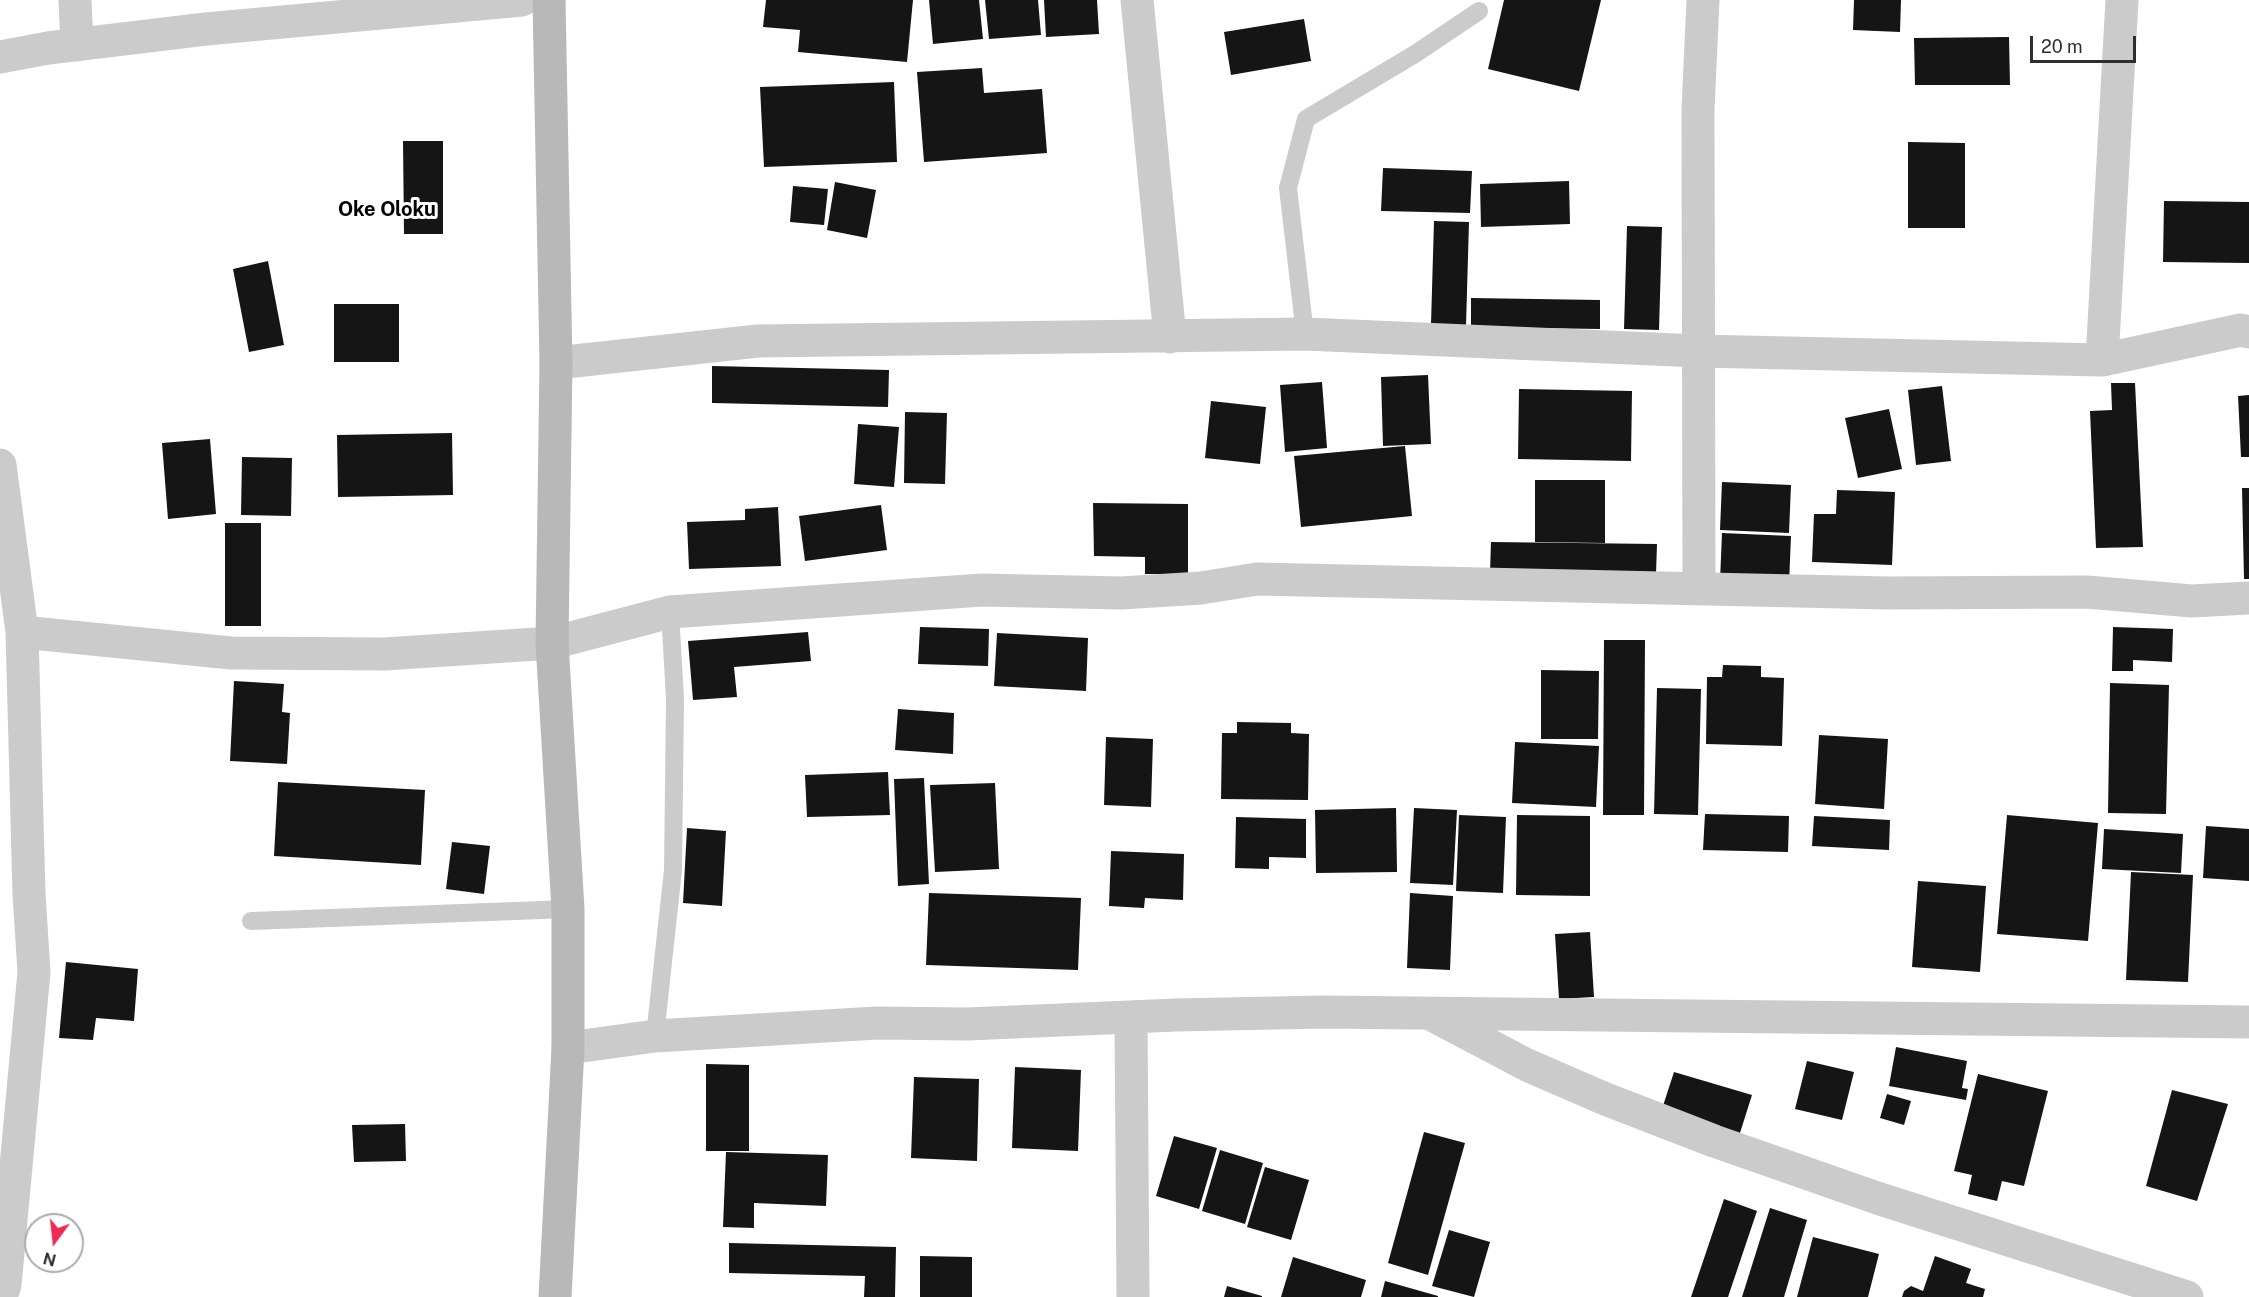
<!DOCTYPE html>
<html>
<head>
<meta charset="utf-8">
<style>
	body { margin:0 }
	#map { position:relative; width:2249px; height:1297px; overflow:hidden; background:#fff; font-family:"Public Sans",sans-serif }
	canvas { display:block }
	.north { position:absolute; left:24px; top:1213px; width:60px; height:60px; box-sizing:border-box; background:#fff; border:2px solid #ababab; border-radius:50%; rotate:195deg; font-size:16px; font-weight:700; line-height:24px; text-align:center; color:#2e2e2e }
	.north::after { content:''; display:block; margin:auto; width:21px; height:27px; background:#eb2b52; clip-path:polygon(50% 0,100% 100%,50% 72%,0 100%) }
	.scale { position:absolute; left:2030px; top:36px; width:106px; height:27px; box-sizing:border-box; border:3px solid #2e2e2e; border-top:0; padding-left:8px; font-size:18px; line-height:21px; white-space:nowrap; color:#2e2e2e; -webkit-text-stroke:4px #fff; paint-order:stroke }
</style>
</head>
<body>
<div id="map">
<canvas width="2249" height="1297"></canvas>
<div class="north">N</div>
<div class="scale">20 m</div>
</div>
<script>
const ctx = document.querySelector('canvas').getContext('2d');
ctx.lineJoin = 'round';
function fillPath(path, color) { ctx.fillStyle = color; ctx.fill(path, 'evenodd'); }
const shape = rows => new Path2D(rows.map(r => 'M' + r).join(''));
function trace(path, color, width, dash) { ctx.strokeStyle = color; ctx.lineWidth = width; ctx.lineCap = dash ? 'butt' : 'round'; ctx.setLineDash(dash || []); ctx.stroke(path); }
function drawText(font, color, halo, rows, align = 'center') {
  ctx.font = font + ' "Public Sans",sans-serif'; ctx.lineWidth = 6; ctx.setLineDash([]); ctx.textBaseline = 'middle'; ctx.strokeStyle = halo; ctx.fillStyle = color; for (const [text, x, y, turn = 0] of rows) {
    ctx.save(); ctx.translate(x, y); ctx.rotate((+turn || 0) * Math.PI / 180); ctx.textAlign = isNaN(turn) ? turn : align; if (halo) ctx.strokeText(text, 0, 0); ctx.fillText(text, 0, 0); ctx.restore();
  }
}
const building = shape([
	[766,0,913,0,907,62,798,52,800,30,763,27],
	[929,0,979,0,983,39,933,44],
	[985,0,1038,0,1041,35,989,39],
	[1044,0,1097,0,1099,34,1046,37],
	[1504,0,1601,0,1579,91,1488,69],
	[1854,0,1901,0,1900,32,1853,30],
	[1304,19,1311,61,1231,75,1224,32],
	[2009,37,2010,85,1915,85,1914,38],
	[982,68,984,93,1042,89,1047,153,924,162,917,72],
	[894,82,897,162,764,167,760,87],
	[403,141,443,141,443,234,404,234],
	[1908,142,1965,143,1965,228,1908,228],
	[1383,168,1472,171,1470,213,1381,211],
	[1569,181,1570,224,1481,227,1480,184],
	[835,182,876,190,867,238,827,230],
	[793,186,828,189,824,225,790,222],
	[2164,201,2249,202,2249,263,2163,262],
	[1434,221,1469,222,1466,326,1431,324],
	[1627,226,1662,227,1659,330,1624,329],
	[268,261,284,345,249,352,233,269],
	[1471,298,1600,300,1600,329,1471,327],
	[334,304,399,304,399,362,334,362],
	[712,366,889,370,888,407,712,403],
	[1428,375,1431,444,1383,446,1381,377],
	[1322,382,1327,448,1285,452,1280,385],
	[2111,383,2135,383,2143,547,2096,548,2090,411,2112,410],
	[1942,386,1951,461,1916,465,1908,390],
	[1519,389,1632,391,1631,461,1518,459],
	[2249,395,2249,457,2241,457,2238,396],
	[1211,401,1266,407,1260,464,1205,458],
	[1889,409,1902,469,1858,478,1845,418],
	[905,412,947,413,945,484,904,483],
	[858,424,899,427,894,487,854,484],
	[452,433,453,495,338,497,337,435],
	[210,439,216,514,168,519,162,443],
	[1405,446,1412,516,1301,527,1294,456],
	[242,457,292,458,291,516,241,515],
	[1535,480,1605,480,1605,543,1535,542],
	[1722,482,1791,485,1789,533,1720,530],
	[2242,488,2249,488,2249,579,2244,579],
	[1837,490,1895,492,1892,565,1812,562,1814,514,1836,514],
	[1093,503,1188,504,1188,574,1145,574,1145,557,1094,556],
	[881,505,887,550,805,561,799,516],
	[778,507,781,566,689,569,687,522,745,520,745,509],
	[225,523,261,523,261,626,225,626],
	[1722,533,1791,536,1789,584,1720,581],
	[1491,542,1657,544,1656,574,1490,572],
	[920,627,989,629,988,666,918,664],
	[2113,627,2173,629,2172,662,2133,660,2133,671,2112,671],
	[808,632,811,661,734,667,737,697,693,700,688,641],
	[997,633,1088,638,1086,691,994,686],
	[1604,640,1645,640,1644,815,1603,815],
	[1723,665,1761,666,1761,677,1784,678,1782,746,1706,744,1707,677,1722,677],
	[1541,670,1599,671,1598,739,1541,739],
	[234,681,284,684,282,712,290,713,287,764,230,761],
	[2110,683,2169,685,2166,814,2108,813],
	[1657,688,1701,689,1698,815,1654,814],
	[898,709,954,713,953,754,895,750],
	[1237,722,1291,723,1291,733,1309,734,1308,800,1221,799,1222,733,1237,733],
	[1819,735,1888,739,1884,809,1815,804],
	[1106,737,1153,739,1151,807,1104,805],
	[1515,742,1599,746,1596,807,1512,803],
	[888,772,890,815,807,817,805,775],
	[924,778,929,884,898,886,894,779],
	[278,782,425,790,421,865,274,856],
	[995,783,999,869,935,872,930,785],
	[1396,808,1397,872,1316,873,1315,810],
	[1414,808,1457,810,1453,885,1410,883],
	[1705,814,1789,816,1788,852,1703,850],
	[1459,815,1506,817,1503,893,1456,891],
	[1517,815,1590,816,1590,896,1516,895],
	[2007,815,2098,823,2088,941,1997,934],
	[1814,816,1890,820,1889,850,1812,846],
	[1236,817,1306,819,1306,858,1269,857,1269,869,1235,868],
	[2206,826,2249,829,2249,881,2203,878],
	[687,828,726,831,722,906,683,903],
	[2104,829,2183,834,2181,873,2102,869],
	[452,842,490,846,484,894,446,889],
	[1111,851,1184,854,1183,900,1145,898,1144,908,1109,906],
	[2131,872,2193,875,2188,982,2126,980],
	[1918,881,1986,886,1980,972,1912,967],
	[929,893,1081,898,1078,970,926,965],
	[1410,893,1453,896,1450,970,1407,968],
	[1590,932,1594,997,1559,999,1555,934],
	[66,962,138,969,134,1021,96,1018,93,1040,59,1038],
	[1896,1047,1967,1061,1962,1088,1968,1089,1966,1100,1889,1086],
	[1807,1061,1854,1072,1842,1120,1795,1109],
	[706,1064,749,1065,749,1151,706,1151],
	[1015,1067,1081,1070,1078,1151,1012,1148],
	[1674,1072,1752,1095,1739,1136,1661,1112],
	[1978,1074,2048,1091,2024,1186,2002,1181,1997,1201,1968,1194,1972,1175,1954,1171],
	[914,1077,979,1079,977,1161,911,1158],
	[2172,1090,2228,1104,2197,1201,2146,1186],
	[1887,1094,1911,1101,1904,1125,1880,1118],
	[405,1124,406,1161,354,1162,352,1125],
	[1424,1132,1465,1143,1428,1275,1388,1263],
	[1174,1136,1217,1148,1199,1209,1156,1196],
	[1220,1150,1263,1163,1245,1224,1202,1211],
	[726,1152,828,1155,826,1206,754,1203,754,1228,723,1227],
	[1265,1167,1309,1180,1291,1240,1247,1227],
	[1724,1199,1757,1211,1728,1297,1691,1297],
	[1770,1208,1807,1220,1784,1297,1742,1297],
	[1449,1230,1490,1242,1474,1297,1432,1286],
	[1813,1237,1879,1254,1868,1297,1797,1297],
	[729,1243,896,1247,895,1297,864,1297,865,1276,729,1273],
	[920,1256,972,1257,972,1297,920,1297],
	[1935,1256,1971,1269,1966,1283,1985,1289,1983,1297,1902,1297,1904,1291,1911,1286,1923,1291],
	[1293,1257,1366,1280,1361,1297,1281,1297],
	[1385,1281,1438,1296,1438,1297,1381,1297],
	[1227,1286,1262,1296,1262,1297,1224,1297]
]);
const lane = shape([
	[1305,334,1288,188,1306,119,1415,54,1479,11],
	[251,921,568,909],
	[655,1036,673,870,675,699,670,612]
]);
const street = shape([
	[75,0,77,45],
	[1137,0,1170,337],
	[0,57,48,48,206,29,522,0],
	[2102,360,2122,0],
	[556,363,758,341,1305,334,1699,351,2102,360,2241,330,2249,332],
	[0,465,22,632],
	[1699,589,1698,110,1703,0],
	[1434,1016,1527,1065,1603,1098,1714,1141,1877,1198,2187,1297],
	[1131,1017,1133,1297],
	[568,1048,655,1036,877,1023,967,1024,1176,1015,1323,1012,2249,1022],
	[1,1297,5,1285,34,972,29,894,22,632,231,653,385,654,552,643,670,612,982,590,1121,593,1201,588,1257,579,1887,593,2087,592,2192,601,2249,598]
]);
const secondary = shape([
	[549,0,556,363,552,643,568,909,568,1048,555,1297]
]);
const quarterNames = [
	["Oke Oloku",387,210]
];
fillPath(building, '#151515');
trace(lane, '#cbcbcb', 18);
trace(street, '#cbcbcb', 33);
trace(secondary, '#b8b8b8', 33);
drawText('bold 20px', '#000', '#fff', quarterNames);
</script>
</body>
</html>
